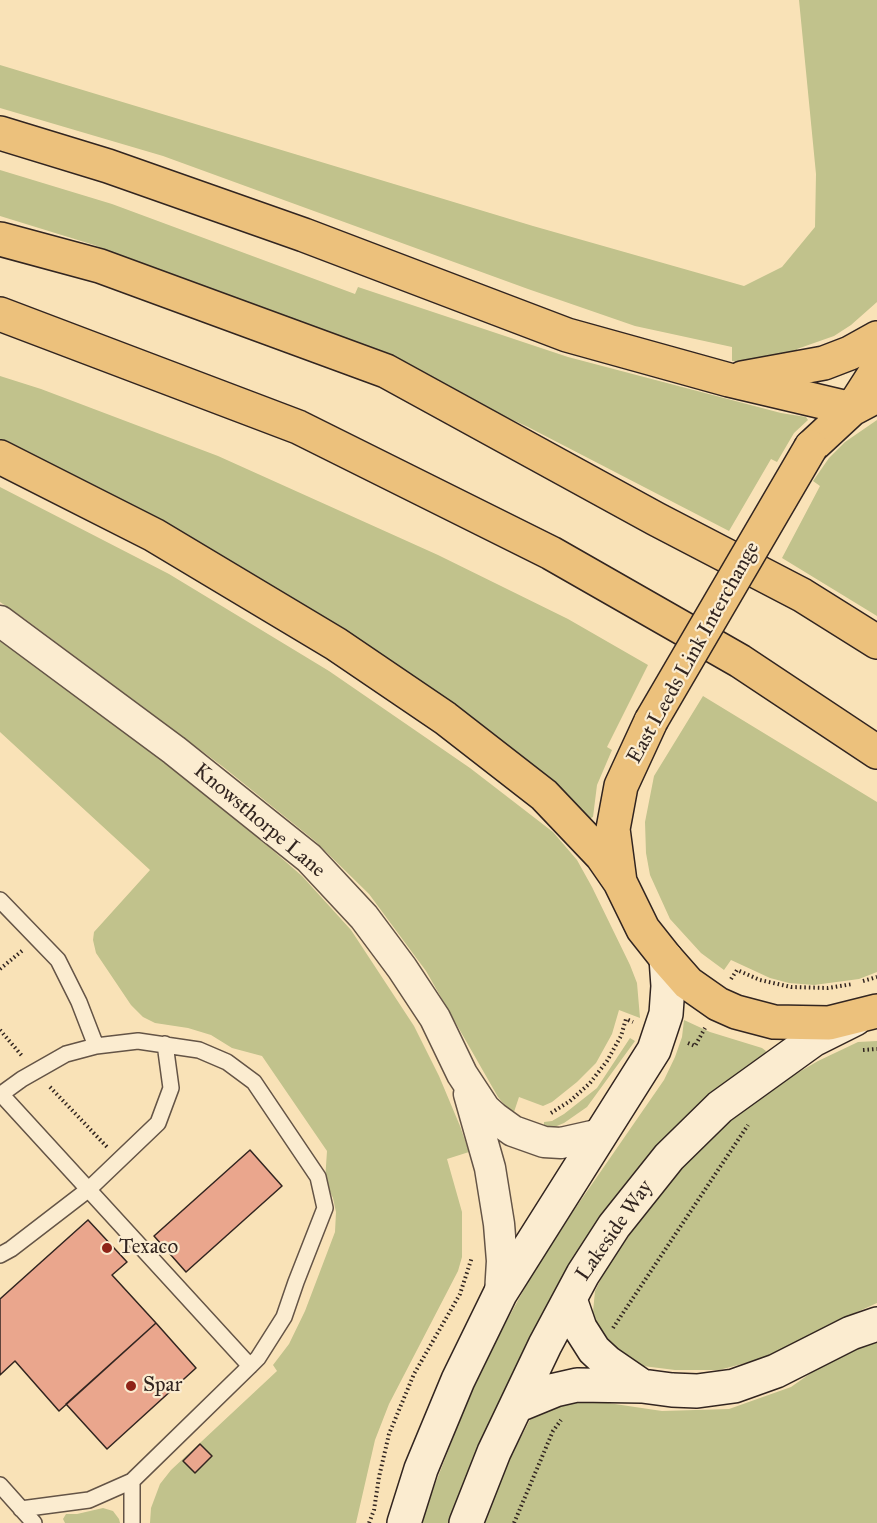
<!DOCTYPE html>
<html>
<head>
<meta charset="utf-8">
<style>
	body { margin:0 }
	canvas { display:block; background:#f9e2b7 }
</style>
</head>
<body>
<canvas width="877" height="1523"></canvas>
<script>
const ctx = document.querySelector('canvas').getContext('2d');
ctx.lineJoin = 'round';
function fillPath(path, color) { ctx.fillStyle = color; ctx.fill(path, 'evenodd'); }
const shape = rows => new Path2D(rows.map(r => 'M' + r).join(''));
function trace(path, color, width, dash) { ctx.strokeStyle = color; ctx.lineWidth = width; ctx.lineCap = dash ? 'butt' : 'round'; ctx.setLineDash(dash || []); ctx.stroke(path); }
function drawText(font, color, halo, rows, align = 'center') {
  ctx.font = font + ' "IM FELL Great Primer",serif'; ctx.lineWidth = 4.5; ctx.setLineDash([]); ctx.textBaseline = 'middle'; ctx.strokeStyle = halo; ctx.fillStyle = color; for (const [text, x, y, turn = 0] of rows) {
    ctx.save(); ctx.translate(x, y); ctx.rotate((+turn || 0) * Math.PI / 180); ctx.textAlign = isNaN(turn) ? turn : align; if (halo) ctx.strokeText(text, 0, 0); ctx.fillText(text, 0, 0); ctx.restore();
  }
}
const green = shape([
	[799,0,877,0,877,302,851,325,834,336,797,349,799,360,751,363,732,361,732,347,635,326,528,289,163,156,0,108,0,65,533,226,744,286,782,267,815,227,816,174],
	[0,170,112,204,355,294,358,287,568,357,781,413,806,417,808,420,794,433,777,462,771,459,729,531,528,427,335,338,94,245,0,216],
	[0,376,41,389,218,456,438,555,568,619,648,665,607,747,612,750,597,785,593,817,589,819,0,441],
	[877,420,877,616,782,558,820,486,813,481,829,458,845,442],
	[0,487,169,574,329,671,470,768,553,832,577,860,592,887,630,965,637,983,640,1018,619,1010,612,1034,596,1063,577,1082,552,1102,543,1106,519,1097,513,1115,498,1097,426,971,369,894,315,841,222,766,25,619,0,602],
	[0,641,181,766,177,772,229,812,302,876,351,930,414,1026,439,1076,460,1126,469,1152,447,1159,462,1212,462,1257,458,1271,389,1404,375,1440,356,1523,150,1523,151,1508,160,1484,171,1470,277,1371,273,1365,289,1344,305,1311,335,1232,336,1212,333,1198,325,1181,327,1151,262,1056,232,1048,211,1035,188,1028,155,1023,143,1017,131,1005,96,953,93,940,94,932,150,870,0,732],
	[703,696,877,802,877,972,859,979,814,985,789,983,770,978,731,960,724,970,701,953,670,919,650,875,646,853,645,822,654,776],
	[684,1020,710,1032,762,1048,766,1051,764,1056,716,1090,656,1148,451,1523,420,1523,469,1397,498,1337,528,1282,572,1213,664,1080,675,1057,682,1037],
	[630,1038,635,1041,587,1107,564,1123,552,1128,544,1128,544,1122,552,1121,564,1114,597,1088],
	[877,1041,877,1303,835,1322,801,1342,757,1360,719,1370,675,1370,643,1366,623,1359,598,1328,593,1312,595,1291,609,1263,664,1188,713,1132,777,1085,818,1061,858,1042],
	[877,1336,877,1523,481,1523,497,1483,532,1416,582,1397,608,1403,662,1411,729,1409,791,1387,841,1352],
	[103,1508,113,1511,119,1519,120,1523,65,1523,63,1519,66,1514,77,1514]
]);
const building = shape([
	[250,1150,282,1186,186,1272,154,1236,250,1150],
	[88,1220,127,1262,112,1275,156,1323,59,1411,15,1361,0,1375,0,1299,88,1220],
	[156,1323,196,1368,107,1449,66,1404,156,1323],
	[200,1444,212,1456,195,1473,183,1461,200,1444]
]);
const path = shape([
	[0,969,23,950],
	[731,979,737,970,760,980,791,987,828,988,853,984],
	[863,981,877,977],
	[0,1030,23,1057],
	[688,1043,695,1046,705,1028],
	[863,1050,877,1049],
	[50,1087,107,1147],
	[551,1113,570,1101,590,1083,607,1061,621,1036,626,1019,633,1022],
	[613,1328,748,1125],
	[369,1523,374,1510,379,1477,389,1434,414,1374,460,1294,472,1257],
	[514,1523,553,1431,561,1420]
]);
const lane = shape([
	[0,900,58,960,79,1002,96,1046],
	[1,1094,250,1366],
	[0,1095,22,1079,66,1054,96,1046,138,1041,199,1050,227,1062,254,1082,318,1177,325,1208,296,1282,284,1317,258,1358,250,1366,132,1481,89,1500,21,1509],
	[0,1255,11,1249,89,1189,158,1123,171,1088,165,1044],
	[132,1481,132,1523],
	[0,1485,34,1523]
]);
const street = shape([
	[0,621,174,750,309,858,364,917,402,968,435,1018,462,1074,485,1109,495,1118,513,1131,544,1142,561,1143,601,1134],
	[469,1094,490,1168,499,1224,502,1261,500,1294]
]);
const secondary = shape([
	[570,1299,580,1328,594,1350,607,1362,642,1386],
	[516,1406,555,1390,577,1385,642,1386,672,1390,697,1391,734,1386,776,1371,851,1333,877,1324],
	[404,1523,421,1469,458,1380,500,1294,654,1050,666,1014,668,986,666,958],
	[466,1523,494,1452,545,1345,583,1274,614,1226,669,1157,720,1107,813,1040,855,1019]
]);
const highway = shape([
	[0,133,108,166,304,235,567,335,729,380,852,409],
	[0,239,100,266,386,371,656,519,802,595,877,642],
	[0,314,298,427,551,553,740,661,877,752],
	[742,378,824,363,850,353,877,338],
	[852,409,877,370],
	[811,447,852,409,877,396],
	[0,457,154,535,336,644,445,718,544,795,602,856,620,882],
	[651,721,621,786,613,829,620,882,643,929,666,958,688,983,718,1004,736,1012,774,1022,829,1023,877,1011]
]);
const highwayBridge = shape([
	[651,721,811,447]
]);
const markers = [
	[107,1248,6,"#8f2418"],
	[131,1386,6,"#8f2418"]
];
const streetNames = [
	["East Leeds Link Interchange",694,653,-61],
	["Knowsthorpe Lane",259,821,40],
	["Lakeside Way",615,1231,-55]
];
const poiNames = [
	["Texaco",119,1248],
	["Spar",143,1386]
];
fillPath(green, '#c1c28c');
fillPath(building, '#eaa68d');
trace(building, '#322520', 1.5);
trace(lane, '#645446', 18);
trace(street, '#645446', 33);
trace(secondary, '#322520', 36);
trace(highway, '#322520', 36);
trace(path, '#322520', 4, [1.5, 3]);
trace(lane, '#fbecd0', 15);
trace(street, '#fbecd0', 30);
trace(secondary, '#fbecd0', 33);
trace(highway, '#ecc17c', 33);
trace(highwayBridge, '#322520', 36, []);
trace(highwayBridge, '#ecc17c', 33);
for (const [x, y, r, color] of markers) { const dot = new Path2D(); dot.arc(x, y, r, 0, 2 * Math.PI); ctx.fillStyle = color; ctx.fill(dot); trace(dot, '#fbecd0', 2); }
drawText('21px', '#322520', '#fbecd0', streetNames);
drawText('21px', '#322520', '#fbecd0', poiNames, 'left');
</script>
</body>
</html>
